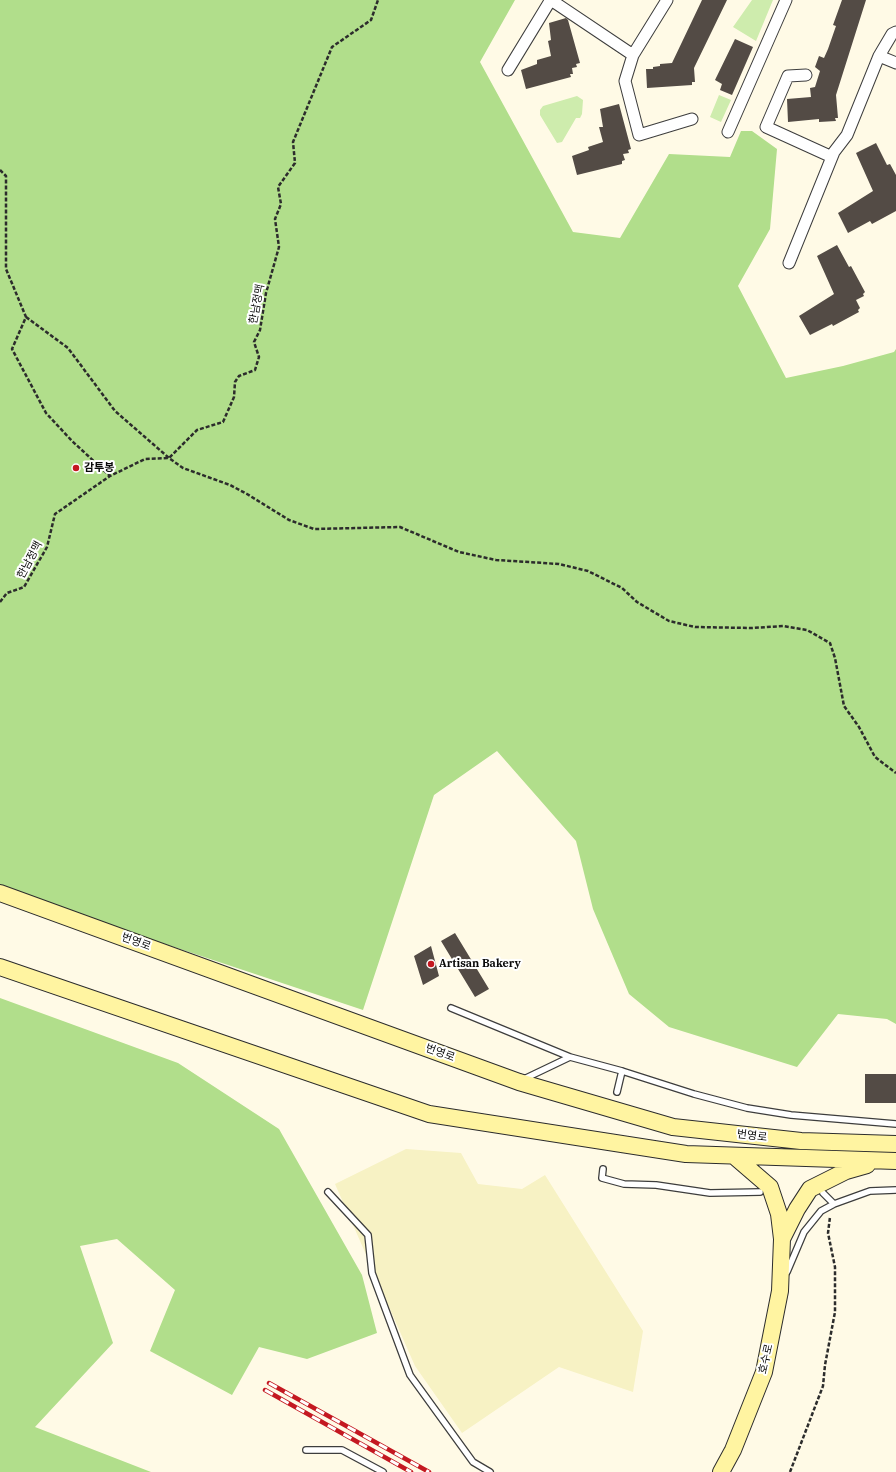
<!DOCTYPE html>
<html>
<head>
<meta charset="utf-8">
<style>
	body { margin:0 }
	canvas { display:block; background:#fffae6 }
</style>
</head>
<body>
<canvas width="896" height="1472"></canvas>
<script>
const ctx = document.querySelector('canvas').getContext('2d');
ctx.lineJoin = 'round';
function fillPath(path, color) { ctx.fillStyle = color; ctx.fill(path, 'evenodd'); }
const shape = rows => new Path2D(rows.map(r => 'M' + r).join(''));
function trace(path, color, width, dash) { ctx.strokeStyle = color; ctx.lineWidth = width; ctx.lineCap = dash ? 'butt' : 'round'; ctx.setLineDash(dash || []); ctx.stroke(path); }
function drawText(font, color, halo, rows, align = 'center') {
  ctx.font = font + ' "IBM Plex Serif","Noto Sans KR",serif'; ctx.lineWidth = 4; ctx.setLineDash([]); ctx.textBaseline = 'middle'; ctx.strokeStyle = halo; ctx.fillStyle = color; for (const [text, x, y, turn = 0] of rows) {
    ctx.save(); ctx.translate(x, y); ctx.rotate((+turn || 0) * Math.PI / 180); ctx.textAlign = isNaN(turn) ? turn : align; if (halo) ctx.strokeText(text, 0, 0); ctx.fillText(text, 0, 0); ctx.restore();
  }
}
const farmland = shape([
	[406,1149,461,1153,478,1184,522,1189,545,1175,643,1331,633,1392,559,1367,462,1433,415,1366,335,1184]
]);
const green = shape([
	[752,0,773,0,756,41,733,27],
	[719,95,731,100,721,122,710,117],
	[577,96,583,100,582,114,580,118,576,118,562,142,557,143,540,115,540,110,543,106]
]);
const forest = shape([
	[0,0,515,0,480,62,573,232,620,238,669,154,730,157,741,131,752,131,777,149,770,229,738,286,786,378,843,366,894,352,896,349,896,1024,887,1019,838,1014,797,1067,669,1027,629,994,593,909,576,841,497,751,434,795,363,1010,0,889],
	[0,998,178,1063,279,1129,362,1275,377,1333,307,1359,259,1347,232,1395,150,1351,175,1290,117,1239,80,1246,113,1343,35,1427,151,1472,0,1472]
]);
const building = shape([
	[702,0,727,0,694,68,695,82,692,82,692,85,647,88,646,69,653,69,653,67,660,66,660,64,672,63],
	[842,0,866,0,836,95,838,118,835,118,836,121,819,122,819,119,788,122,787,99,811,97,810,88,815,87,820,71,815,67,819,56,824,58,828,49,836,26,833,25],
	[566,18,568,20,580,63,576,64,577,67,572,68,573,74,570,74,571,77,526,89,521,70,537,64,537,60,551,56,548,41,551,40,549,23],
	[735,39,753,47,732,95,720,90,722,84,715,80],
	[619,104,631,149,628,150,629,153,623,154,625,160,622,161,622,164,577,175,572,156,589,150,588,147,603,142,599,127,603,127,600,109],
	[876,143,887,165,890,164,896,175,896,211,872,224,870,221,848,233,838,213,873,191,856,153],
	[837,245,849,267,851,266,865,292,863,294,864,296,856,300,860,308,858,310,859,312,833,326,832,324,810,335,799,316,834,294,817,256],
	[455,933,489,989,475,997,441,941],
	[431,946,439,976,423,985,414,956],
	[865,1074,896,1074,896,1103,865,1103]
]);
const path = shape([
	[0,170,6,176,6,269,26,317,12,349,46,413,72,441,110,476],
	[26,317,68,348,115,411,169,458,183,468,230,485,247,494,289,520,314,529,400,527,459,552,496,560,559,564,588,571,622,588,637,602,669,621,695,627,751,628,783,626,807,630,830,643,835,658,844,706,859,727,875,757,896,773],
	[0,602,7,593,24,587,47,547,55,514,110,476,145,459,169,458,197,430,223,422,234,397,235,382,239,376,255,370,259,357,254,342,260,330,266,293,279,247,275,219,281,204,278,187,295,163,293,142,332,47,371,20,378,0],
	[790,1472,823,1386,825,1365,835,1312,835,1267,828,1233,830,1217]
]);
const lane = shape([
	[451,1008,570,1057],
	[524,1079,570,1057,622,1071,694,1094,747,1108,791,1115,896,1124],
	[617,1092,622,1071],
	[603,1169,602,1178,624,1184,656,1185,710,1193,760,1192],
	[328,1192,368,1235,372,1273,410,1375,473,1462,490,1472],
	[823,1193,834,1204],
	[787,1272,804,1232,821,1211,834,1204,870,1191,896,1190],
	[306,1450,342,1450,383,1472]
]);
const street = shape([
	[551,0,633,55,667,0],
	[633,55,625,81,639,135,692,119],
	[879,56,896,63],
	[508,70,550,1],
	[806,75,788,76,766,127,832,157],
	[728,132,786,0],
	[789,263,834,152,847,135,879,56,892,34,896,32]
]);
const secondary = shape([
	[0,893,519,1082,673,1127,801,1141,896,1144],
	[0,967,429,1114,686,1154,896,1161],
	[782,1239,797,1209,810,1189,846,1171,867,1165],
	[721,1472,733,1450,764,1372,780,1291,782,1239,779,1214,770,1187,734,1156]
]);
const rail = shape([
	[269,1383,429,1472],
	[265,1390,411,1472]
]);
const markers = [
	[76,468,4,"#c41821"],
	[431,964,4,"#c41821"]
];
const streetNames = [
	["한남정맥",257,304,-79],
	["한남정맥",30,560,-62],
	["번영로",136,942,20],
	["번영로",440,1053,20],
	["번영로",752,1136,7],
	["호수로",766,1359,-77]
];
const poiNames = [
	["감투봉",84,468],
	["Artisan Bakery",439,964]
];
fillPath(farmland, '#f7f2c4');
fillPath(green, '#ceecad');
fillPath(forest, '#b1de8b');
fillPath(building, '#534b45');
trace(lane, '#3d3d3d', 8);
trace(street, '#3d3d3d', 13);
trace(secondary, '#2c2c2c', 18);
trace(path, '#2c2c2c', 2.5, [4, 2]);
trace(lane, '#fff', 5.5);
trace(street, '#fff', 11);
trace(secondary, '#fff4a1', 16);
trace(rail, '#c41821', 4.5);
trace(rail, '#fff', 3, [9]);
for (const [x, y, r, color] of markers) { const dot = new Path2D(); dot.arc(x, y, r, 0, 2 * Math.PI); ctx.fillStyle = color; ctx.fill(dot); trace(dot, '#fff', 1.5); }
drawText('11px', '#0a0a0a', '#fff', streetNames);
drawText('bold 11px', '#0a0a0a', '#fff', poiNames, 'left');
</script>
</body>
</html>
